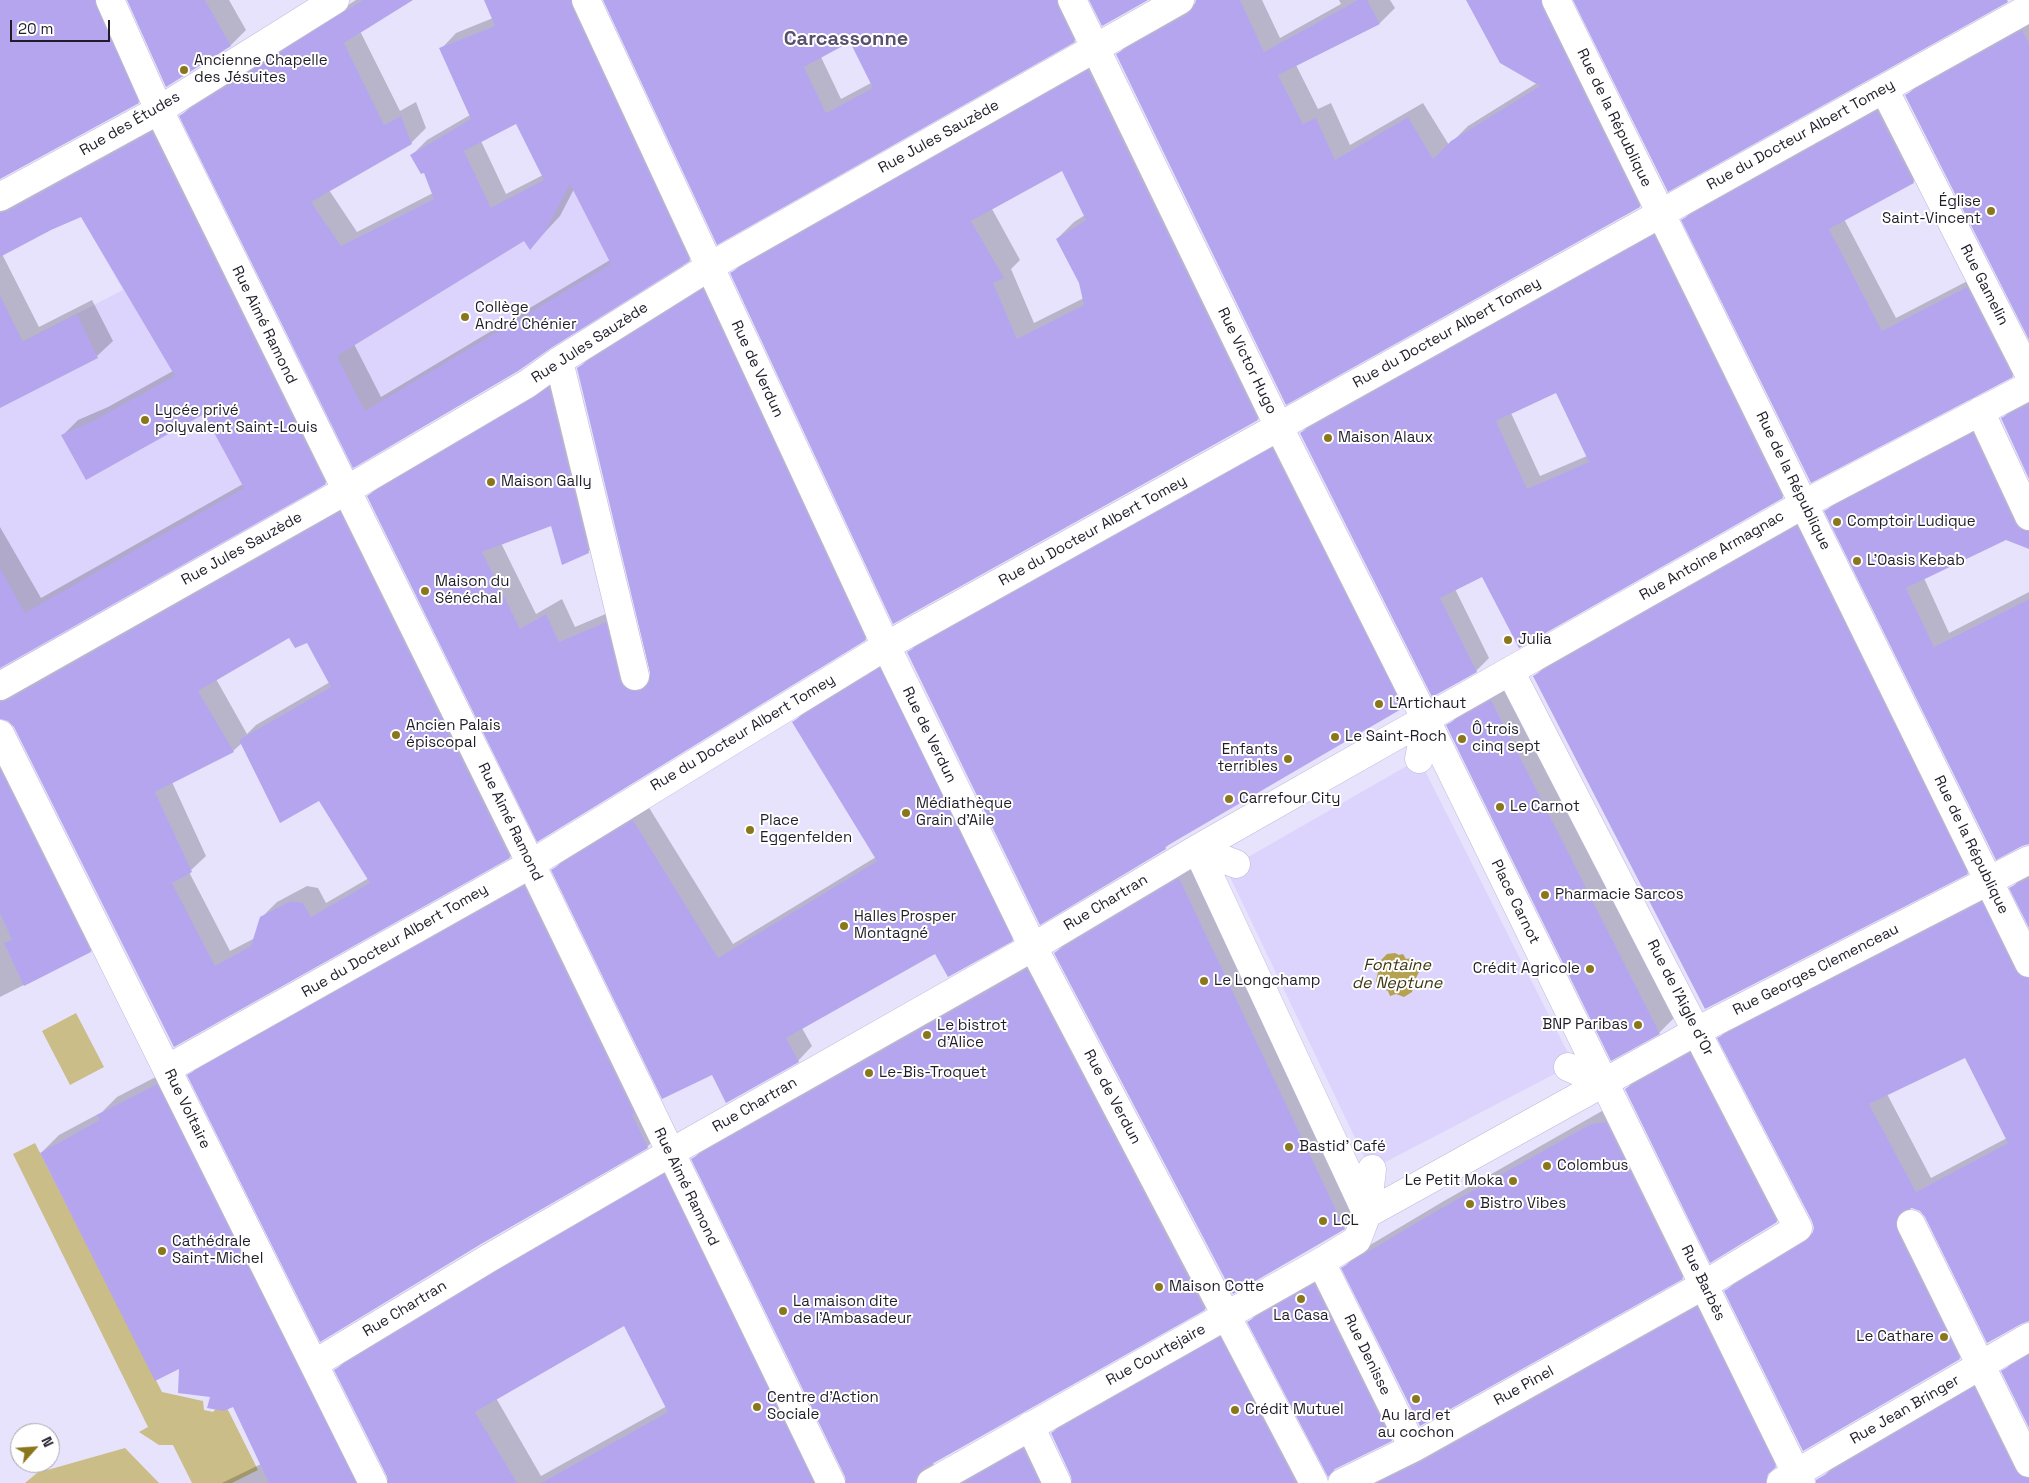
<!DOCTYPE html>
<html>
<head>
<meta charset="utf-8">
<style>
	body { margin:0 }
	#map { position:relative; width:2029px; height:1483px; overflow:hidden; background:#e7e3fd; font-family:"Space Grotesk",sans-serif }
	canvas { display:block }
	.north { position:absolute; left:10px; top:1423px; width:50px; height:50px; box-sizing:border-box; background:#fff; border:1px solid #a6a5a9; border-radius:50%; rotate:64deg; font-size:14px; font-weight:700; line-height:20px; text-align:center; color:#201d29 }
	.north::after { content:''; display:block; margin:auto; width:18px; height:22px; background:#8a771b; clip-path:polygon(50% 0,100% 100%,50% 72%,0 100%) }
	.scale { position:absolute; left:10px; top:20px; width:100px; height:22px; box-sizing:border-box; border:2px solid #201d29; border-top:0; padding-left:6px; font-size:15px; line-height:18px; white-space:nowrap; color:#201d29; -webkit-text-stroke:4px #fff; paint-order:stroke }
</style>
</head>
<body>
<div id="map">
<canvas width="2029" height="1483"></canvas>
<div class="north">N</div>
<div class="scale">20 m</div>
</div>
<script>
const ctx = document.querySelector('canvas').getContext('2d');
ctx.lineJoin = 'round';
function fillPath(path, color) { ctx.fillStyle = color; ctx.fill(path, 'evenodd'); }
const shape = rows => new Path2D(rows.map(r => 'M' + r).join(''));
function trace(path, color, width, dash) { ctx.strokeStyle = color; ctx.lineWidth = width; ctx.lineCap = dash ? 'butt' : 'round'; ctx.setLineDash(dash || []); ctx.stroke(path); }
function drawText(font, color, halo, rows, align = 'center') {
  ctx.font = font + ' "Space Grotesk",sans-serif'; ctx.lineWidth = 4; ctx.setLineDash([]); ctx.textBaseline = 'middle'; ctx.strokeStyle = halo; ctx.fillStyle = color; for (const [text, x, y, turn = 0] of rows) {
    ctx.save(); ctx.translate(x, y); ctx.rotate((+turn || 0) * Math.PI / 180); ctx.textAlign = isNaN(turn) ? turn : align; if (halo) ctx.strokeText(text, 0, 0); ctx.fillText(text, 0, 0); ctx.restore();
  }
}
const built = shape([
	[625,138,684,265,682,270,546,350,351,471,288,342,488,217,485,211],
	[166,166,323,488,0,671,0,353,123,290,80,215],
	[1419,759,1571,1059,1568,1067,1372,1169,1369,1167,1230,877,1236,864]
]);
const green = shape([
	[76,1013,104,1067,70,1085,42,1031],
	[35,1143,162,1392,203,1401,204,1410,213,1412,219,1405,226,1406,258,1470,232,1483,192,1483,173,1445,159,1445,139,1432,148,1427,13,1154],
	[125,1448,159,1483,25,1483,37,1473]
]);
const water = shape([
	[1395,953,1399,955,1403,954,1406,959,1413,958,1417,961,1421,968,1416,978,1418,983,1414,985,1412,992,1404,997,1396,994,1390,996,1388,991,1378,987,1376,981,1378,972,1375,967,1380,965,1381,960,1387,954]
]);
const shadow = shape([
	[0,0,115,0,153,87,138,102,0,178],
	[128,0,229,0,246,30,231,45,167,85],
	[356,0,410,0,360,31,400,111,416,102,426,128,411,143,329,190,357,232,433,193,424,171,412,155,427,140,470,115,441,49,456,33,493,18,485,0,591,0,704,244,689,260,354,466,181,116,196,101],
	[517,123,543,175,506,194,481,141],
	[574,189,610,260,381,397,354,344,525,239,530,248,560,216],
	[605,0,1077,0,1089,25,1074,41,717,243],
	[851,41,871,83,841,99,821,57],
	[1197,0,1262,0,1280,38,1341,4,1339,0,1390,0,1395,8,1380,23,1296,65,1318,109,1331,103,1350,145,1423,103,1449,145,1468,126,1537,83,1472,0,1561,0,1655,191,1640,206,1286,403,1117,55,1133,39,1196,3],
	[2029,20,2029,337,1906,96,1922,80],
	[1106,54,1275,402,1258,419,732,273,749,256],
	[1063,169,1085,215,1074,222,1057,239,1088,296,1034,323,1011,269,1020,260,992,209],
	[1892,98,1927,168,1913,182,1844,219,1896,318,1981,274,2026,362,2012,376,1811,481,1683,220,1697,206],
	[168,117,340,468,325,483,0,667,0,527,41,598,243,484,204,412,63,435,78,420,108,407,173,371,82,216,50,229,2,254,39,327,92,300,113,341,97,356,0,406,0,184],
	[1668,223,1796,483,1782,497,1483,575,1455,589,1489,658,1476,671,1301,433,1314,420],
	[1557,392,1587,456,1540,476,1511,413],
	[719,274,881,623,865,639,538,840,368,496,384,481,552,382,604,536,588,552,552,524,501,543,536,614,562,599,575,627,622,607,646,675,651,676,578,369,594,353],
	[2029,397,2029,476,2002,419,2017,403],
	[1988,419,2029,505,2029,548,2006,539,1924,578,1949,633,2029,592,2029,843,1826,511,1841,496],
	[1291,431,1420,689,1402,707,1173,841,1165,848,908,653,926,635],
	[355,498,525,841,510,857,174,1046,15,726,10,720,0,717,0,673],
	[289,636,307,641,330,682,256,725,247,734,216,679],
	[242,743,320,799,369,878,326,903,318,888,307,886,277,902,261,918,255,938,230,951,189,872,206,856,172,782,233,751],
	[1814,510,1984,856,1967,873,1535,676,1552,659],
	[894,655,1026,925,1012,940,935,952,802,1028,812,1046,798,1061,713,1073,553,870,567,856,648,806,733,944,876,857,794,722,808,708],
	[1514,678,1682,1010,1659,1033,1448,726,1470,703],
	[0,721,106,936,91,951,0,997],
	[1200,858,1364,1207,1344,1228,1055,953,1076,933],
	[2029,871,2029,925,2011,888],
	[537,874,660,1134,647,1147,481,1243,189,1076,201,1063],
	[1997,888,2029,953,2029,1320,1921,1210,1913,1207,1910,1208,1912,1215,1975,1343,1960,1358,1726,1291,1741,1276,1814,1232,1815,1228,1813,1220,1719,1038,1734,1023],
	[1966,1057,2007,1138,1931,1178,1887,1094],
	[1045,952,1223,1291,1205,1309,933,1462,935,1472,1042,1432,1066,1478,1073,1481,1052,1433,1070,1415,1238,1320,1324,1479,1332,1481,1715,1290,1793,1448,1775,1466,1746,1483,222,1483,261,1464,233,1405,211,1396,181,1367,41,1153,59,1135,102,1112,117,1097,175,1067,382,1478,389,1481,336,1370,354,1352,682,1158,840,1478,847,1481,693,1159,711,1141],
	[625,1325,667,1406,541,1476,496,1398],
	[1700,1044,1786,1211,1777,1221,1711,1261,1626,1089,1636,1079],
	[1609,1107,1699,1261,1682,1278,1420,1425,1343,1268,1360,1251,1444,1201],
	[1336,1263,1413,1418,1391,1440,1249,1322,1270,1300],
	[2029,1350,2029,1425,2003,1372,2018,1356],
	[1990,1373,2029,1453,2029,1483,1827,1483,1823,1477,1838,1461]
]);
const building = shape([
	[0,0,95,0,96,6,139,103,0,179],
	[127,0,205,0,231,46,166,87],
	[363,0,413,0,344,43,384,125,401,116,412,144,311,202,341,246,434,199,424,173,421,174,410,155,471,119,439,48,495,26,484,0,571,0,572,7,690,261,551,348,518,371,353,468,179,116],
	[516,124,544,180,491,208,464,151],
	[570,184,611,264,365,411,337,356,524,241,530,250,545,232],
	[603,0,1057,0,1058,7,1075,42,717,245],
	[850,42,873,88,826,113,804,67],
	[1089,0,1148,0,1102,26],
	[1196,0,1240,0,1264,52,1358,0,1367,0,1380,24,1278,75,1303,124,1316,118,1335,160,1408,117,1433,159,1451,141,1540,86,1500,63,1466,0,1541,0,1542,7,1640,207,1286,405,1116,54,1188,14,1194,7],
	[1573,0,2007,0,2008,2,1668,192],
	[2022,30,2029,43,2029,340,1905,95],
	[1088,70,1258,420,893,624,730,273],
	[1062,171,1086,220,1056,239,1079,283,1084,305,1017,339,993,283,1004,278,971,221],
	[1877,111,1914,183,1829,229,1882,331,1967,287,2013,377,1811,483,1681,220],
	[152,132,326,484,0,668,0,568,25,613,244,488,204,414,86,480,61,435,91,422,175,376,81,217,51,230,0,257,0,213,8,211],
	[1654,235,1783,498,1519,648,1482,577,1440,598,1477,672,1432,697,1300,433],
	[1556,393,1589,462,1527,489,1496,421],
	[703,289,866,640,537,842,367,496,535,397,549,387,589,553,562,565,551,526,482,552,520,629,546,614,559,642,606,622,620,680,623,686,631,691,639,691,645,688,650,681,650,672,577,368],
	[0,295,23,342,77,314,98,358,0,408],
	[2029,404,2029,479,2001,418],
	[1973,433,2015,523,2020,529,2029,531,2029,549,2006,540,1906,588,1934,647,2029,599,2029,844,2022,846,1996,860,1824,511],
	[1272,448,1403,708,1165,847,1166,849,1040,925,907,652],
	[340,512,510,858,174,1047,14,727,8,721,0,719,0,702,8,700],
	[289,638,295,648,307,643,331,687,239,740,280,823,319,801,370,883,311,917,303,903,291,901,260,917,251,946,215,966,172,883,192,872,155,792,234,752,198,691],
	[1797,526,1968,874,1705,1009,1533,676],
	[880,668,1013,941,948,977,935,954,786,1038,799,1062,726,1103,712,1075,662,1099,551,870,633,820,718,958,877,861,792,722],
	[1491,700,1660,1034,1611,1061,1446,725],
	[0,769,91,952,24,986,4,943,12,940,0,913],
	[1179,878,1345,1229,1233,1294,1054,953],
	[2029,878,2029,928,2009,888],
	[524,886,634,1113,632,1114,648,1148,481,1244,320,1342,187,1075],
	[1982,902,2015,970,2021,976,2029,978,2029,1321,2021,1324,1987,1343,1925,1217,1920,1211,1912,1208,1904,1210,1898,1216,1896,1222,1897,1231,1960,1359,1803,1451,1724,1291,1806,1241,1812,1235,1814,1228,1812,1221,1717,1038],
	[1965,1058,2008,1143,1916,1192,1869,1104],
	[1027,969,1205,1310,923,1469,917,1476,915,1483,846,1483,845,1476,691,1159],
	[1690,1053,1777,1222,1710,1263,1625,1089],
	[157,1084,356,1483,269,1483,233,1407,224,1411,207,1408,210,1397,178,1393,179,1369,155,1381,40,1153,100,1120,97,1115],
	[1606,1122,1683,1279,1420,1426,1341,1268,1426,1217,1591,1124],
	[664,1174,814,1483,541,1483,668,1412,624,1326,475,1412,517,1483,388,1483,387,1476,334,1370,497,1271],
	[1314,1284,1392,1441,1335,1469,1328,1477,1247,1322],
	[1697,1307,1776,1467,1768,1474,1766,1483,1377,1483,1421,1462],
	[1220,1337,1296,1483,1072,1483,1071,1476,1051,1433],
	[2029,1355,2029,1428,2001,1371],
	[1974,1387,2015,1470,2021,1476,2029,1478,2029,1483,1816,1483,1816,1480],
	[1023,1449,1040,1483,963,1483]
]);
const minor = shape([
	[110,0,159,110,531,864,831,1483],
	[586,0,886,646,1033,947,1314,1483],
	[1072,0,1279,427,1426,720,1801,1483],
	[1556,0,2029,963],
	[1884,89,2029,374],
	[0,197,159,110,335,0],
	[559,361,635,676],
	[1980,411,2029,516],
	[0,686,345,491,527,384,559,361,709,267,1180,0],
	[0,734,373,1483],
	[1419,759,1426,720],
	[1197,849,1367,1214],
	[1197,849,1236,864],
	[1568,1067,1604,1083],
	[167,1069,531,864,886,646,2029,8],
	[1367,1214,1697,1031,2029,860],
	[1911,1224,2029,1463],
	[1321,1262,1413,1448],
	[314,1364,489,1258,670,1153,1033,947,1197,849,1510,671,1804,504,2029,386],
	[1030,1426,1057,1483],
	[1781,1482,2029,1337],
	[931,1483,1321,1262,1357,1240,1367,1214,1372,1169],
	[1342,1483,1413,1448,1704,1285,1798,1228,1510,671]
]);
const markers = [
	[184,70,5,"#8a771b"],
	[1991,211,5,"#8a771b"],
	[465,317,5,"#8a771b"],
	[145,420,5,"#8a771b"],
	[1328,438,5,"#8a771b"],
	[491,482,5,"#8a771b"],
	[1837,522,5,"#8a771b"],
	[1857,561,5,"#8a771b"],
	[425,591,5,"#8a771b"],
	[1508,640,5,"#8a771b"],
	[1379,704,5,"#8a771b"],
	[396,735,5,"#8a771b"],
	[1335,737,5,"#8a771b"],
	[1462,739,5,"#8a771b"],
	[1288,759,5,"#8a771b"],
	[1229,799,5,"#8a771b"],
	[1500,807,5,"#8a771b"],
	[906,813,5,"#8a771b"],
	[750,830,5,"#8a771b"],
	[1545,895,5,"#8a771b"],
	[844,926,5,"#8a771b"],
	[1590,969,5,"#8a771b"],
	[1204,981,5,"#8a771b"],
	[1638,1025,5,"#8a771b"],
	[927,1035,5,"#8a771b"],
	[869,1073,5,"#8a771b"],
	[1289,1147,5,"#8a771b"],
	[1547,1166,5,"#8a771b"],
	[1513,1181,5,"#8a771b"],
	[1470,1204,5,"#8a771b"],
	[1323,1221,5,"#8a771b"],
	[162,1251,5,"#8a771b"],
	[1159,1287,5,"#8a771b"],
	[1301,1299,5,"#8a771b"],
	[783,1311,5,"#8a771b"],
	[1944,1337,5,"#8a771b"],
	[1416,1399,5,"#8a771b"],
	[757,1407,5,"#8a771b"],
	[1235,1410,5,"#8a771b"]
];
const poiNames = [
	["Ancienne Chapelle",194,61],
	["des Jésuites",194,78],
	["Église",1981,202,"right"],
	["Saint-Vincent",1981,219,"right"],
	["Collège",475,308],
	["André Chénier",475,325],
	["Lycée privé",155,411],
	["polyvalent Saint-Louis",155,428],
	["Maison Alaux",1338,438],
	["Maison Gally",501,482],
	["Comptoir Ludique",1847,522],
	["L'Oasis Kebab",1867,561],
	["Maison du",435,582],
	["Sénéchal",435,599],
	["Julia",1518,640],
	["L'Artichaut",1389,704],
	["Ancien Palais",406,726],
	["épiscopal",406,743],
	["Ô trois",1472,730],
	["cinq sept",1472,747],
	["Le Saint-Roch",1345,737],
	["Enfants",1278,750,"right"],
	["terribles",1278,767,"right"],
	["Carrefour City",1239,799],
	["Médiathèque",916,804],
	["Grain d'Aile",916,821],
	["Le Carnot",1510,807],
	["Place",760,821],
	["Eggenfelden",760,838],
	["Pharmacie Sarcos",1555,895],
	["Halles Prosper",854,917],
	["Montagné",854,934],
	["Crédit Agricole",1580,969,"right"],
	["Le Longchamp",1214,981],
	["BNP Paribas",1628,1025,"right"],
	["Le bistrot",937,1026],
	["d'Alice",937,1043],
	["Le-Bis-Troquet",879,1073],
	["Bastid' Café",1299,1147],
	["Colombus",1557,1166],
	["Le Petit Moka",1503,1181,"right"],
	["Bistro Vibes",1480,1204],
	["LCL",1333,1221],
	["Cathédrale",172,1242],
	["Saint-Michel",172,1259],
	["Maison Cotte",1169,1287],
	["La maison dite",793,1302],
	["de l’Ambasadeur",793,1319],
	["La Casa",1301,1316,"center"],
	["Le Cathare",1934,1337,"right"],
	["Centre d'Action",767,1398],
	["Sociale",767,1415],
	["Crédit Mutuel",1245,1410],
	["Au lard et",1416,1416,"center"],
	["au cochon",1416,1433,"center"]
];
const streetNames = [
	["Rue de la République",1614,118,64],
	["Rue des Études",130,124,-30],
	["Rue du Docteur Albert Tomey",1801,135,-29],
	["Rue Jules Sauzède",939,137,-29],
	["Rue Gamelin",1984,285,63],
	["Rue Aimé Ramond",264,325,64],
	["Rue du Docteur Albert Tomey",1447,333,-29],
	["Rue Jules Sauzède",590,343,-33],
	["Rue Victor Hugo",1247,361,64],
	["Rue de Verdun",757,369,65],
	["Rue de la République",1793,481,64],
	["Rue du Docteur Albert Tomey",1093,531,-29],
	["Rue Jules Sauzède",242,549,-29],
	["Rue Antoine Armagnac",1712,556,-30],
	["Rue du Docteur Albert Tomey",743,733,-31],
	["Rue de Verdun",929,735,64],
	["Rue Aimé Ramond",510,822,64],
	["Rue de la République",1971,845,64],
	["Place Carnot",1515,902,64],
	["Rue Chartran",1106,903,-31],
	["Rue du Docteur Albert Tomey",395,941,-30],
	["Rue Georges Clemenceau",1816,970,-27],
	["Rue de l'Aigle d'Or",1680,998,63],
	["Rue de Verdun",1112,1097,62],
	["Rue Chartran",755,1105,-30],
	["Rue Voltaire",187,1109,64],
	["Rue Aimé Ramond",686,1187,64],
	["Rue Barbès",1703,1283,64],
	["Rue Chartran",405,1309,-31],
	["Rue Courtejaire",1156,1355,-29],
	["Rue Denisse",1367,1355,64],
	["Rue Pinel",1524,1386,-29],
	["Rue Jean Bringer",1905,1410,-30]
];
const waterNames = [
	["Fontaine",1397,966],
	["de Neptune",1397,984]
];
const districtNames = [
	["Carcassonne",846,40]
];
fillPath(built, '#dcd4fc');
fillPath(green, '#cabd87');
fillPath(water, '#b5a251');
fillPath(shadow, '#0003');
fillPath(building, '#b5a5ee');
trace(minor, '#beb8d8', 29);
trace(minor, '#fff', 28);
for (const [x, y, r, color] of markers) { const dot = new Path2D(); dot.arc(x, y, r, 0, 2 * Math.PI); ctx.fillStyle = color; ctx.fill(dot); trace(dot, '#fff', 2); }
drawText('15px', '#201d29', '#fff', poiNames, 'left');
drawText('15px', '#201d29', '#fff', streetNames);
drawText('italic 16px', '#3e3612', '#fff', waterNames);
drawText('bold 20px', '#57516d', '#fff', districtNames);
</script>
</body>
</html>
